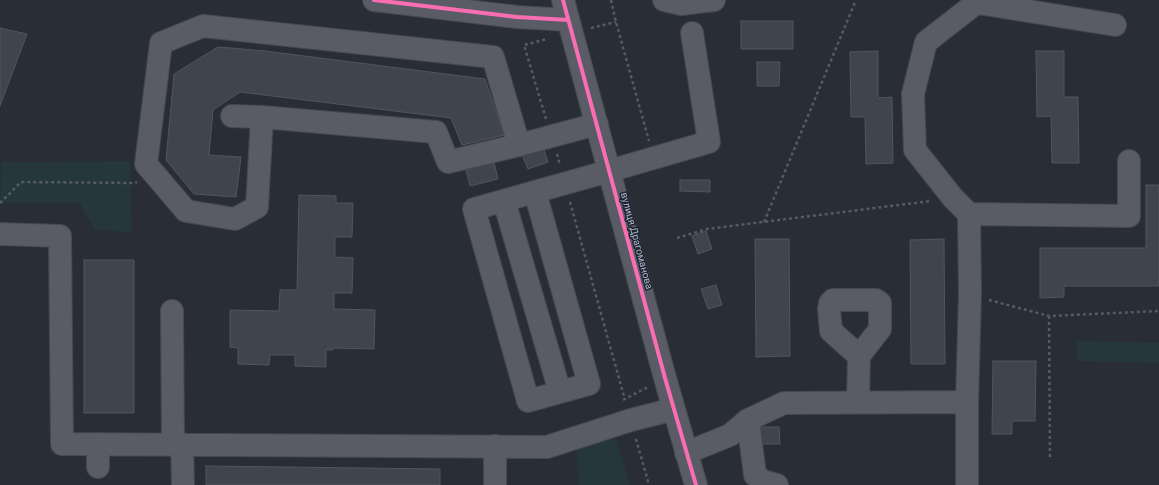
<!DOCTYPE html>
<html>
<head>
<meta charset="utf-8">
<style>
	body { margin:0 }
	canvas { display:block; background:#292d36 }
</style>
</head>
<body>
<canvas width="1159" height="485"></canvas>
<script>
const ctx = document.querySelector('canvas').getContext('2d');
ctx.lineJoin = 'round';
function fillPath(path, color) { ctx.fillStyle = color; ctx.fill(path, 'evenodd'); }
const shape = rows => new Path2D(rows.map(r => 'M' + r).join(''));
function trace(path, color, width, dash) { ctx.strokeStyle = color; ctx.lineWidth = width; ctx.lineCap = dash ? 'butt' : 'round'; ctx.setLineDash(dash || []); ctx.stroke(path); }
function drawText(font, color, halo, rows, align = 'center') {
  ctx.font = font + ' Roboto,sans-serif'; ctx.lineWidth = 3; ctx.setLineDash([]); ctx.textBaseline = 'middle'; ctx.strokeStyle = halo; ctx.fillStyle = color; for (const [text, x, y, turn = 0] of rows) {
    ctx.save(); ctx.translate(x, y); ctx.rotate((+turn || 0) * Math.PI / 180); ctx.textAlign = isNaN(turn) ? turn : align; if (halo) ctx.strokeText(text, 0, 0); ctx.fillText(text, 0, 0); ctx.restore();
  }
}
const green = shape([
	[130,161,132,232,95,230,80,203,0,203,2,162],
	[1077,341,1159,343,1159,363,1078,361],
	[616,439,630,485,579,485,577,447]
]);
const building = shape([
	[741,21,793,21,793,49,741,49,741,21],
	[0,28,27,34,0,106,0,28],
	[218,47,265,51,485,79,504,135,462,145,451,118,240,92,213,110,209,155,241,157,236,197,194,194,166,160,174,74,218,47],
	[878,51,878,98,892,97,893,163,866,164,865,117,851,117,850,52,878,51],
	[1036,51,1064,51,1064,97,1078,97,1079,163,1052,163,1051,116,1037,117,1036,51],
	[757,62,780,62,779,86,757,86,757,62],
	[543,147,548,162,528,169,522,154,543,147],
	[494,162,498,179,470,186,466,170,494,162],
	[680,180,710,180,710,192,680,191,680,180],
	[1146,185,1159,185,1159,286,1064,286,1064,297,1040,298,1040,248,1146,248,1146,185],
	[299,195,336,196,336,203,353,203,352,237,335,237,335,257,353,258,352,293,334,293,334,309,375,310,374,349,333,348,333,350,326,350,326,367,295,366,295,355,270,355,269,365,238,364,238,348,230,347,230,310,279,311,280,290,297,290,299,195],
	[706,231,712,249,698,254,692,236,706,231],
	[755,239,789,239,790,356,756,357,755,239],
	[944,239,945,364,911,364,910,240,944,239],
	[84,260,134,260,134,413,84,413,84,260],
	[716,285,722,305,708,309,701,289,716,285],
	[993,361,1036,361,1035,421,1012,421,1012,434,992,434,993,361],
	[759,427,779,427,780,444,759,444,759,427],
	[206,466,440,469,440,485,206,485,206,466]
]);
const path = shape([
	[611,0,616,22,649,141],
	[591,28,616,22],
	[546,119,524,45,547,39],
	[557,154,560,165],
	[570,202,625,400],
	[0,203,21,182,135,183,137,182],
	[764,222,856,0],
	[677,238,707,229,931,201],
	[989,300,1049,316,1159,311],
	[1049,316,1050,460],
	[623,400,648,387],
	[636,439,649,485]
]);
const minor = shape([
	[374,0,517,17,568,20],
	[563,0,665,378,696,485],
	[664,0,681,4,714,0],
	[978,3,1115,25],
	[232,116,262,117,436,132,448,162,519,145,493,57,203,26,161,43,146,164,186,211,235,219,257,207,262,117],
	[519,145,597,124],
	[535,192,589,384,528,401,474,209,609,171,709,142,692,33],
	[504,201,560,392],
	[969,214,1129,216,1129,161],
	[0,234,60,236,62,444,547,447,631,420,674,409],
	[833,300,876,300,880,303,880,329,859,356,831,331,829,309,830,303,833,300],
	[172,311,173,444],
	[858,402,859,356],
	[748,420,755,475,763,481,777,485],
	[182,444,183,485],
	[686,453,730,435,748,420,784,403,967,402],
	[98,467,98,444],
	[495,485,495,446],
	[967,485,967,402,970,294,969,214,953,198,915,150,913,94,926,42,980,0]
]);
const cycleway = shape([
	[374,0,517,17,568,20],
	[563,0,665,378,696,485]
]);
const streetNames = [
	["вулиця Драгоманова",636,241,75]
];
fillPath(green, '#26373c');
fillPath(building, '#40444c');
trace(building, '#51555d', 1);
trace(minor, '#45484f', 24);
trace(path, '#565b61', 2.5, [3, 3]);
trace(minor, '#595c64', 22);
trace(cycleway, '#f96db3', 4);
drawText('10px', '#b3b9c7', '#1c2331', streetNames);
</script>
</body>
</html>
